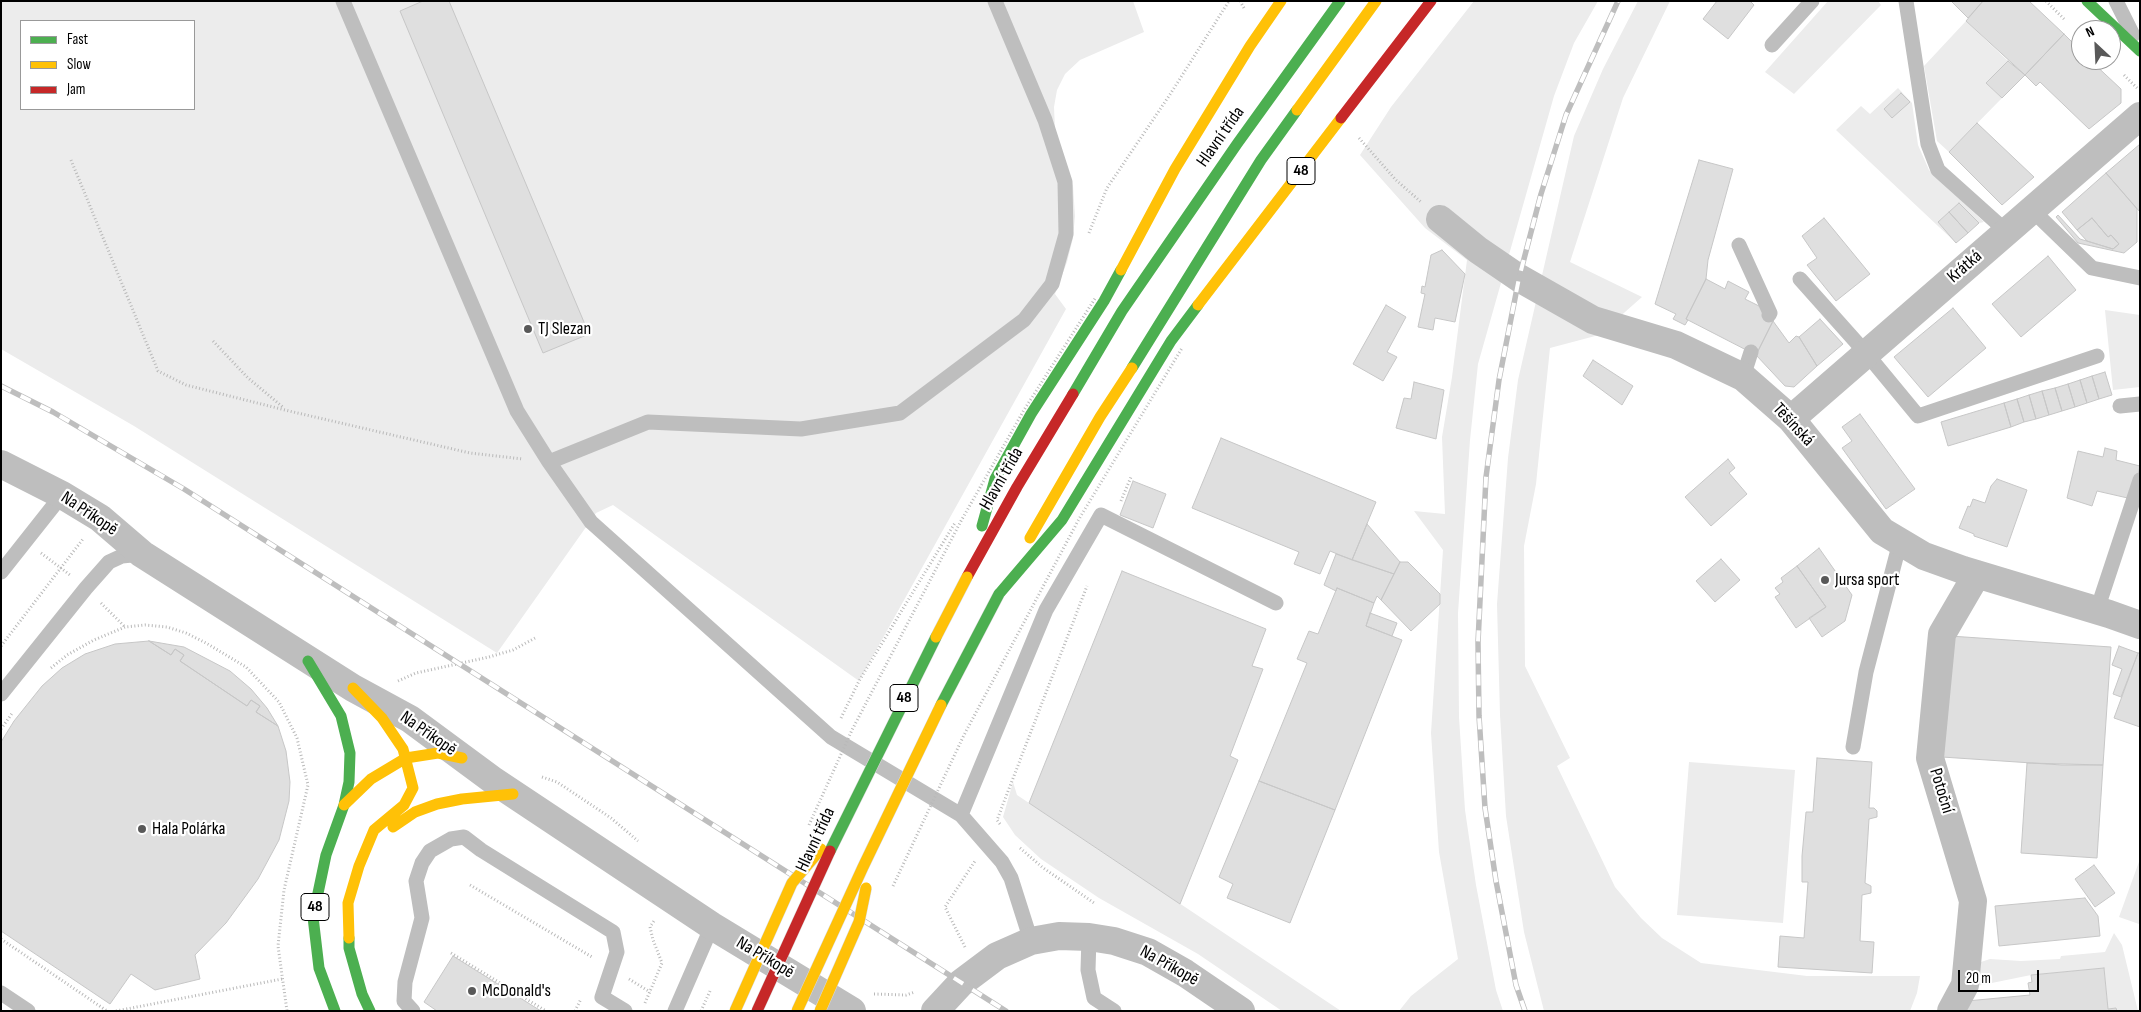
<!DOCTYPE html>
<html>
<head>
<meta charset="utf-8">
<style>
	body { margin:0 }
	#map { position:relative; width:2141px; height:1012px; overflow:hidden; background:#fff; font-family:"Sofia Sans Condensed",sans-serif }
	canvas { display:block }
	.frame { position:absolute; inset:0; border:2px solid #000; pointer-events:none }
	.legend { position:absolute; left:20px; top:20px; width:175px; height:90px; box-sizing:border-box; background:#fff; border:1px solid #999; margin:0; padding:6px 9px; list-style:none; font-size:15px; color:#000 }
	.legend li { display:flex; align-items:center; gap:10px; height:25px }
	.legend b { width:25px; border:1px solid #999 }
	.north { position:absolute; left:2071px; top:20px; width:50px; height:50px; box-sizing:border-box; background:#fff; border:1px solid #999; border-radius:50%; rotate:335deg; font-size:14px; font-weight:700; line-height:20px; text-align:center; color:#000 }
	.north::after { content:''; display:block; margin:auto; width:18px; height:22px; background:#595959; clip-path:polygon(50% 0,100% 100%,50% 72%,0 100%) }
	.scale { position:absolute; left:1958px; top:970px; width:81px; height:22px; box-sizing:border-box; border:2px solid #000; border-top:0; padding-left:6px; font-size:15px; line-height:18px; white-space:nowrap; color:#000; -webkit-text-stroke:4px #fff; paint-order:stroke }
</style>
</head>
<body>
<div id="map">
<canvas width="2141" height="1012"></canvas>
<div class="frame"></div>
<ul class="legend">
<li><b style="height:6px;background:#4caf50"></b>Fast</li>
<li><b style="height:6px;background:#ffc107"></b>Slow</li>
<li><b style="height:6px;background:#c62828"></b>Jam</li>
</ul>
<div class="north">N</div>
<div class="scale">20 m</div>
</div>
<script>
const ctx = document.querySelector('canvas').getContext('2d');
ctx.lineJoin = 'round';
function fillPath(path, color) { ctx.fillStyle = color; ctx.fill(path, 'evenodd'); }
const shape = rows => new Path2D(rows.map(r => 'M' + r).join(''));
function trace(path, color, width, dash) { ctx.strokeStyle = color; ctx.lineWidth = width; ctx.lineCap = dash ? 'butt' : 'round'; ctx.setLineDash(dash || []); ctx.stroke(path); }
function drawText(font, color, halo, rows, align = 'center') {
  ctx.font = font + ' "Sofia Sans Condensed",sans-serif'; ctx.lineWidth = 4.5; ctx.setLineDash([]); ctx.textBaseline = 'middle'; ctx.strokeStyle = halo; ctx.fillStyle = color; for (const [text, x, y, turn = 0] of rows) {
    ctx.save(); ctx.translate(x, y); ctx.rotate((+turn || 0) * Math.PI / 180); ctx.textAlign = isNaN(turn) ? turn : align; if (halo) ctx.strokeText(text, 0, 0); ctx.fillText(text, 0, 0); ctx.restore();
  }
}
const green = shape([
	[1,1,1133,1,1144,32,1080,60,1065,74,1057,90,1054,107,1055,129,1073,186,1075,216,1073,238,1067,262,1055,294,1066,309,859,681,613,505,596,513,497,653,134,426,1,349],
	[21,21,194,21,194,109,21,109],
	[1474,1,1598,1,1574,43,1554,96,1478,364,1470,440,1458,613,1459,717,1465,810,1476,885,1496,990,1503,1011,1399,1011,1411,996,1458,959,1439,852,1431,733,1443,550,1414,511,1445,514,1442,437,1452,377,1467,260,1425,228,1360,155,1391,107],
	[1638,1,1670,1,1623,98,1570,262,1642,297,1599,335,1550,348,1536,484,1524,546,1525,666,1570,758,1557,766,1615,887,1641,918,1662,938,1701,963,1807,976,1920,976,1917,993,1910,1011,1544,1011,1524,932,1506,816,1500,715,1497,604,1508,458,1518,380,1574,136,1603,69],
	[1828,1,1878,1,1881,5,1794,94,1765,72],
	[1966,21,2008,61,1986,83,2002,98,1949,152,1937,141,1924,66],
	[1898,88,1912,103,1918,145,1929,170,1984,222,1979,223,1959,203,1938,222,1956,243,1836,130,1861,106,1870,114],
	[2105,310,2140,315,2140,387,2113,390],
	[1689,762,1795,770,1783,923,1677,915],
	[1013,782,1017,795,1341,1011,1282,1011,1198,954,1099,898,1041,859,1015,835,1003,817],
	[2140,859,2140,921,2139,924,2119,917],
	[2114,933,2122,945,2138,1011,2117,1011,2116,1008,2108,1009,2104,968,2031,975,1972,987,1981,962,1990,959,2021,961,2060,959,2061,956,2105,952]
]);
const building = shape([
	[423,1,449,1,589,334,543,353,400,11,423,1],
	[1717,1,1750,1,1754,5,1728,39,1703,19,1717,1],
	[1951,1,1983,1,1968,18,1951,1],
	[1983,1,2029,1,2064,34,2025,75,1966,21,1983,1],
	[2064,34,2081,51,2081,60,2090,60,2121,89,2121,103,2089,129,2040,82,2036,86,2025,75,2064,34],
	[2008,61,2025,75,2002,98,1986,83,2008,61],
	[1901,93,1910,102,1892,118,1884,109,1901,93],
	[1977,123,2034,177,2002,205,1949,152,1977,123],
	[2140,144,2140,212,2106,173,2140,144],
	[1699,160,1733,169,1708,260,1706,279,1686,319,1688,320,1685,325,1673,319,1676,314,1655,304,1699,160],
	[2106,173,2137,209,2137,242,2124,253,2078,243,2056,217,2058,215,2080,239,2113,249,2119,244,2111,235,2108,237,2092,218,2077,230,2062,212,2106,173],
	[1959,203,1979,223,1968,233,1949,212,1959,203],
	[1949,212,1968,233,1956,243,1938,222,1949,212],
	[1824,218,1870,274,1836,301,1807,265,1817,258,1802,236,1824,218],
	[2092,218,2108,237,2111,235,2119,244,2113,249,2087,241,2077,230,2092,218],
	[1442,250,1465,274,1455,322,1435,318,1433,330,1418,327,1425,294,1421,293,1422,286,1425,287,1431,255,1442,250],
	[2048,256,2076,290,2021,337,1992,304,2048,256],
	[1706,279,1725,289,1728,281,1749,292,1745,299,1765,309,1773,321,1756,355,1686,319,1706,279],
	[1386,305,1406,317,1387,352,1397,357,1383,381,1353,364,1386,305],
	[1953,308,1986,348,1928,397,1894,357,1953,308],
	[1820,319,1843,344,1817,366,1799,337,1820,319],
	[1773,321,1789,343,1796,336,1799,337,1817,366,1794,387,1785,386,1756,355,1773,321],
	[1593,360,1633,386,1622,405,1583,376,1593,360],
	[2105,372,2112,395,2099,399,2092,376,2105,372],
	[2092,376,2099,399,2087,403,2080,380,2092,376],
	[2080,380,2087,403,2075,407,2068,384,2080,380],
	[1414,382,1444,390,1436,439,1396,428,1404,398,1411,399,1414,382],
	[2068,384,2075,407,2062,411,2055,388,2068,384],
	[2055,388,2062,411,2049,415,2042,391,2055,388],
	[2042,391,2049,415,2036,419,2029,395,2042,391],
	[2029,395,2036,419,2024,422,2017,399,2029,395],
	[2017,399,2024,422,2011,427,2004,403,2017,399],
	[2004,403,2011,427,1948,446,1941,422,2004,403],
	[1860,414,1915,489,1886,509,1842,448,1852,441,1842,427,1860,414],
	[1221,438,1376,502,1352,560,1330,551,1320,574,1294,564,1299,552,1192,508,1221,438],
	[2105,448,2117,451,2116,460,2140,466,2132,499,2097,491,2092,506,2067,498,2078,451,2103,457,2105,448],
	[1728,459,1735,468,1729,473,1747,494,1711,526,1685,497,1728,459],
	[1997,479,2027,490,2007,547,1974,536,1974,534,1959,528,1968,506,1970,507,1973,499,1985,503,1991,486,1997,479],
	[1133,481,1166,494,1153,528,1120,515,1133,481],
	[1367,524,1400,562,1394,574,1352,560,1367,524],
	[1819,548,1852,595,1845,621,1822,637,1809,618,1826,607,1797,566,1819,548],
	[1336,554,1394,574,1381,600,1377,596,1374,603,1337,588,1336,591,1324,585,1336,554],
	[1721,559,1740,580,1715,602,1696,581,1721,559],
	[1400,562,1408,562,1440,594,1440,604,1411,631,1381,600,1400,562],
	[1797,566,1826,607,1796,628,1775,597,1780,594,1775,588,1783,582,1781,578,1797,566],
	[1122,571,1266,629,1252,666,1263,669,1230,756,1238,760,1180,904,1029,803,1122,571],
	[1337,588,1374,603,1366,626,1402,640,1335,810,1259,781,1307,663,1297,659,1309,631,1318,634,1337,588],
	[1370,613,1397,623,1392,636,1366,626,1370,613],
	[1950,636,2111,647,2103,765,2062,765,1942,757,1950,636],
	[149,641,171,655,175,649,184,655,180,661,247,706,251,700,260,706,256,712,278,726,286,751,290,782,289,801,279,840,258,879,226,923,195,955,200,979,155,990,131,974,110,1004,1,931,1,742,14,721,42,686,62,668,85,654,115,644,149,641],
	[149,641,184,647,230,671,251,689,267,708,278,726,256,712,260,706,251,700,247,706,180,661,184,655,175,649,171,655,149,641],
	[2119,646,2138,653,2121,697,2113,694,2122,669,2112,665,2119,646],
	[2138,653,2140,653,2140,727,2114,718,2138,653],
	[1817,758,1872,762,1869,808,1874,808,1877,811,1877,817,1869,819,1865,883,1871,886,1871,893,1862,895,1860,941,1874,942,1872,973,1778,967,1780,936,1804,938,1808,882,1802,882,1802,856,1806,812,1813,812,1817,758],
	[2027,763,2103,765,2097,858,2021,853,2027,763],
	[1259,781,1335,810,1290,923,1227,898,1233,884,1219,877,1259,781],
	[2094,865,2115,893,2095,907,2075,879,2094,865],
	[2085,898,2098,916,2100,936,1999,946,1995,906,2085,898],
	[453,956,541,1011,437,1011,424,1002,453,956],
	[2104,968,2108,1009,2116,1008,2117,1011,1966,1011,1967,1001,2030,995,2028,983,2032,982,2031,975,2104,968]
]);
const path = shape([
	[1240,1,1244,8],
	[2046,1,2064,19],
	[2124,75,2137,88],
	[1359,138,1396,180,1421,202],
	[71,160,158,371,186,385,289,411,470,453,523,459],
	[1089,233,1107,188,1171,93,1229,1],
	[213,341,248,378,284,408],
	[1121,501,1131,477],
	[41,553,70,575],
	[101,603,125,627],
	[1,646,83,539],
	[51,668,67,655,94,640,125,627,145,625,167,627,186,633,206,643,246,667,279,702,297,738,308,785,284,890,278,946,287,1011],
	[398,681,416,673,489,657,513,650,537,637],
	[841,718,859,681,955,523],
	[1,729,13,712],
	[542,777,557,782,611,818,638,841],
	[1000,824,997,820,1087,586],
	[1020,848,1042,867,1094,903],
	[470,885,592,957],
	[1,939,107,1011],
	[965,947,945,907,975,861],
	[451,953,546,1011],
	[629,979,650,992],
	[874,994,906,995,915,992],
	[645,1003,662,963,653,940,650,927,654,921],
	[116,1011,282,979],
	[575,1011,581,999],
	[701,1011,710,991]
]);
const lane = shape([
	[343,1,517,411,549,462,591,522,831,737,961,815,1002,862,1011,878,1031,941],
	[1906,1,1928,144,1938,170,2006,231],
	[2116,1,2133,35],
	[1772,45,1812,1],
	[2031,209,2092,268,2140,278],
	[1739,245,1770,313,1769,315],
	[1800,279,1866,353,1918,416,2097,356],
	[1743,377,1751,352],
	[2120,406,2140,404],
	[549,462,648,422,801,429,900,413,1024,320,1052,284,1066,234,1065,182,1045,120,995,1],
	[1,572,62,495],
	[2097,610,2140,480],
	[1,694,86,588,109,562,122,556,142,554],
	[1853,747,1866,672,1900,542],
	[961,815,1046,610,1101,515,1276,603],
	[1089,937,1088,970,1094,998,1114,1011],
	[1,993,28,1011],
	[413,1011,404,1001,405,982,422,918,416,881,422,863,430,851,451,839,464,837,481,850,613,932,617,952,602,997,625,1011],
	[675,1011,712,926]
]);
const street = shape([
	[1440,219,1478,250,1519,278,1593,320,1676,345,1743,377,1791,419,1882,531,1924,556,1963,570,2109,614,2140,625],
	[1791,419,2140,116],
	[1,464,62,495,100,518,142,554,353,688,410,719,494,781,712,926,852,1011],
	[935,1011,961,983,997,956,1031,941,1059,936,1089,937,1114,941,1148,952,1185,973,1241,1011],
	[1951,1011,1965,985,1973,901,1930,758,1942,634,1977,574]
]);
const fast = shape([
	[2087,1,2140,51],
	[1132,368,1261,160,1297,110],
	[1073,394,1122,311,1237,144,1340,1],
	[982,526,995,479,1031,414,1104,301,1121,270],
	[999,594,1062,520,1171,341,1198,305],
	[308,661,341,716,350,753,349,782,344,805,326,855,313,917,319,968,335,1011],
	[349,938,349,948,362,994,370,1011]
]);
const slow = shape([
	[1297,110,1376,1],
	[1121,270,1175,169,1250,46,1281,1],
	[1198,305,1341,118],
	[1030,538,1100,417,1132,368],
	[344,805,371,779,406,758,438,753,462,758],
	[393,827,415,812,437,804,462,799,513,794],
	[349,938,348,903,359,866,374,830,404,805,413,788,403,749,382,718,353,688]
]);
const jam = shape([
	[1341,118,1431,1],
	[967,577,1017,487,1073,394]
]);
const rail = shape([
	[1,386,53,412,184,489,1006,1011],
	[1525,1011,1516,985,1496,881,1485,808,1479,716,1478,642,1486,477,1499,380,1519,278,1541,194,1566,115,1618,1]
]);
const pathBridge = shape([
	[809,825,852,730,961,521,1024,410,1096,297],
	[893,886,964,735,1079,519,1182,348]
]);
const fastBridge = shape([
	[941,705,999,594],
	[830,851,936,637]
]);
const slowBridge = shape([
	[936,637,967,577],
	[735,1011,792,883,821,849],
	[797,1011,863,867,941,705],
	[820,1011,859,922,866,888]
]);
const jamBridge = shape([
	[757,1011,830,851]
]);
const markers = [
	[528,329,5,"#595959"],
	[1825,580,5,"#595959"],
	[142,829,5,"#595959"],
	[472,991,5,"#595959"]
];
const shields = [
	[1301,171,28],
	[904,698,28],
	[315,907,28]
];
const shieldNames = [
	["48",1301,171],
	["48",904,698],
	["48",315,907]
];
const streetNames = [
	["Hlavní třída",1221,137,-55],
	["Krátká",1965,267,-41],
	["Těšínská",1793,425,47],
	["Hlavní třída",1002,479,-60],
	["Na Příkopě",89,514,34],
	["Na Příkopě",428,734,35],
	["Potoční",1941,791,73],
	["Hlavní třída",816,840,-65],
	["Na Příkopě",765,958,31],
	["Na Příkopě",1169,966,29]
];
const poiNames = [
	["TJ Slezan",538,329],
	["Jursa sport",1835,580],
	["Hala Polárka",152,829],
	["McDonald's",482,991]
];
fillPath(green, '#ececec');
fillPath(building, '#dfdfdf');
trace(building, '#c7c7c7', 1);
trace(path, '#b9b9b9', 3, [1, 2.5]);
trace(lane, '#bebebe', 15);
trace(street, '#bebebe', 28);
trace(fast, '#4caf50', 11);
trace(slow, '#ffc107', 11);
trace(jam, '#c62828', 11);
trace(rail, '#bebebe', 5.5);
trace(rail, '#fff', 4, [11]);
trace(fastBridge, '#dbdbdb', 12, []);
trace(slowBridge, '#dbdbdb', 12, []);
trace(jamBridge, '#dbdbdb', 12, []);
trace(pathBridge, '#b9b9b9', 3, [1, 2.5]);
trace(fastBridge, '#4caf50', 11);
trace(slowBridge, '#ffc107', 11);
trace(jamBridge, '#c62828', 11);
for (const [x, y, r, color] of markers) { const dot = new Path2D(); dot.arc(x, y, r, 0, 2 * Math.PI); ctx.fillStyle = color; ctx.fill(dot); trace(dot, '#fff', 2); }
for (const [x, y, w] of shields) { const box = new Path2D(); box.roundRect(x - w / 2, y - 13.5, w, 27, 4); ctx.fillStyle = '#fff'; ctx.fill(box); trace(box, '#000', 1); }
drawText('bold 16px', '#000', null, shieldNames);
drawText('18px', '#000', '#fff', streetNames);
drawText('18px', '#000', '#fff', poiNames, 'left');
</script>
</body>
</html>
